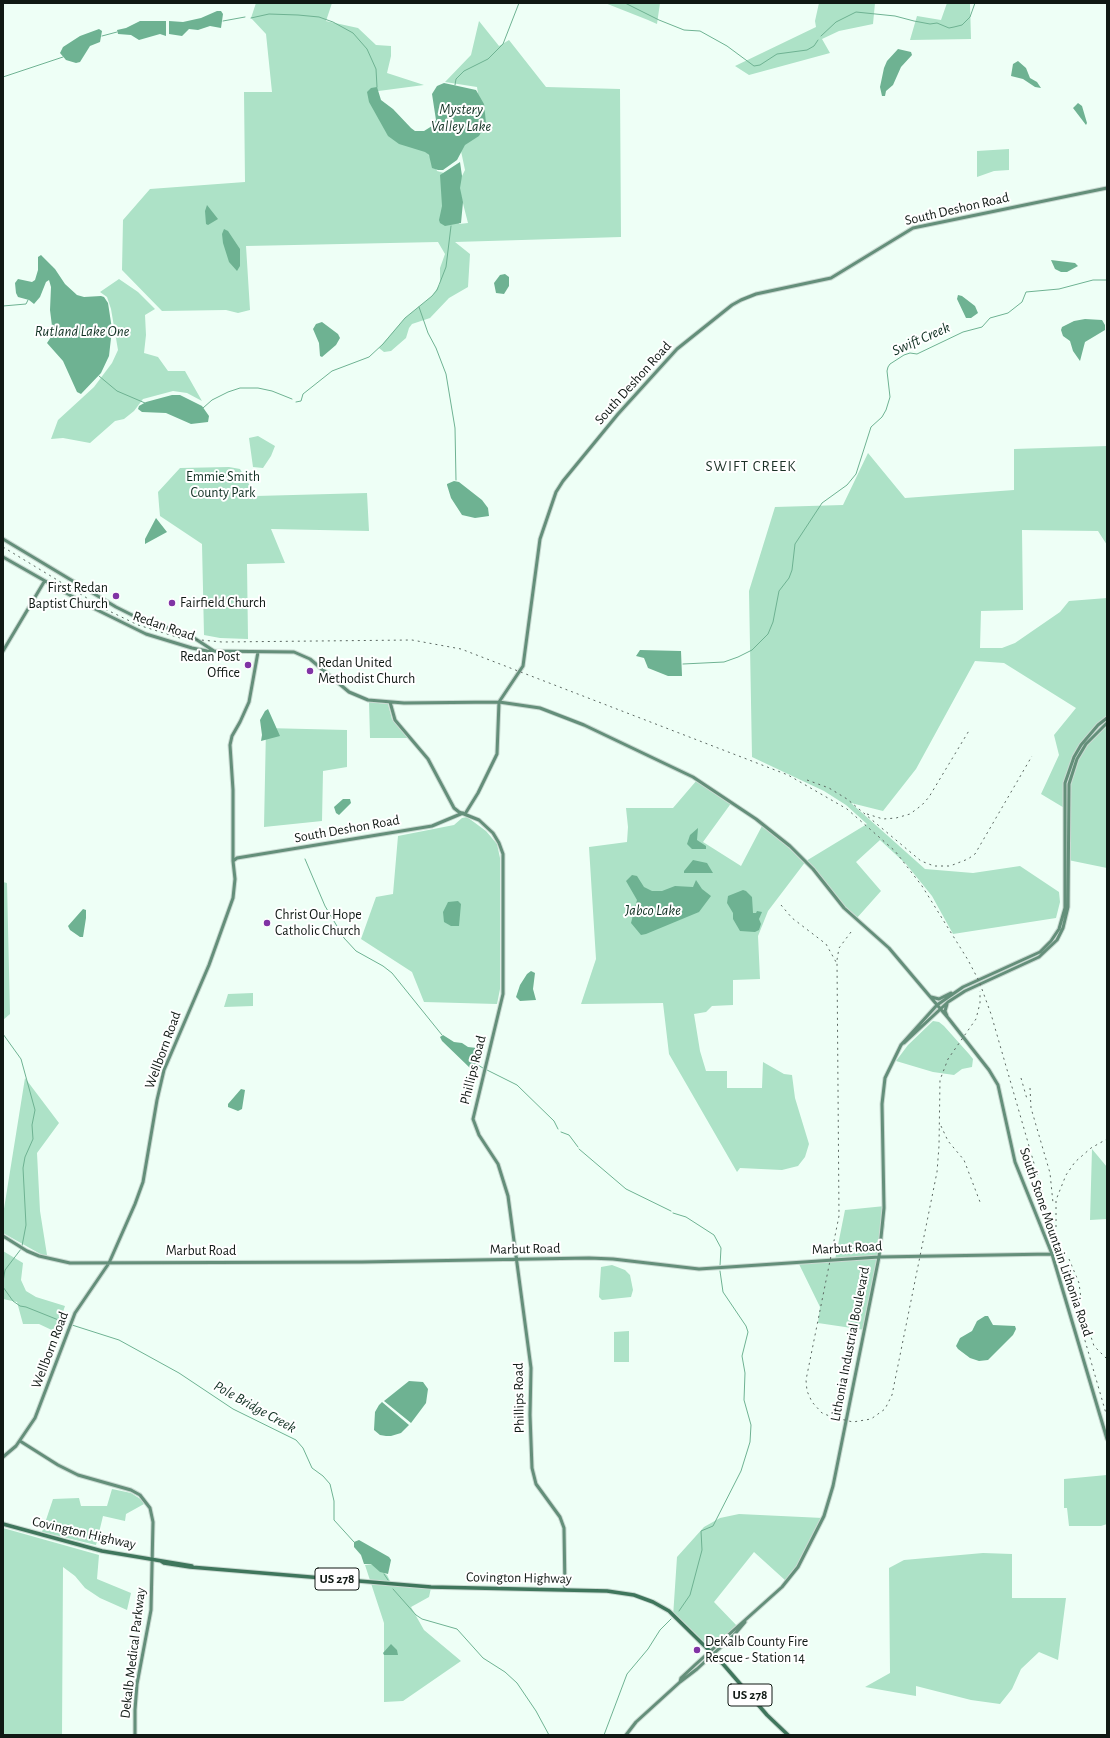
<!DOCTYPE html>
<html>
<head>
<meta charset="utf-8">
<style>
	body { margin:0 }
	#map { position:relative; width:1110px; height:1738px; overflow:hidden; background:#eefff6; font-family:"Alegreya Sans",sans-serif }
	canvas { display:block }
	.frame { position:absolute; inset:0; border:4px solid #101914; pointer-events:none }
</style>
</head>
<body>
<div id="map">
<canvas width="1110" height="1738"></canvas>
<div class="frame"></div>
</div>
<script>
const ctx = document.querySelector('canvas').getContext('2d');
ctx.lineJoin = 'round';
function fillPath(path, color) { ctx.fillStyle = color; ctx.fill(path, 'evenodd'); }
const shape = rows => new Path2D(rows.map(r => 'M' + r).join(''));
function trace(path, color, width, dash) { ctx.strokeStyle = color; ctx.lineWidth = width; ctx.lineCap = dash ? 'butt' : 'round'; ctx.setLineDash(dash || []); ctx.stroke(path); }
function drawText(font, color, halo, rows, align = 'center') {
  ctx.font = font + ' "Alegreya Sans",sans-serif'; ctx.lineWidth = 4; ctx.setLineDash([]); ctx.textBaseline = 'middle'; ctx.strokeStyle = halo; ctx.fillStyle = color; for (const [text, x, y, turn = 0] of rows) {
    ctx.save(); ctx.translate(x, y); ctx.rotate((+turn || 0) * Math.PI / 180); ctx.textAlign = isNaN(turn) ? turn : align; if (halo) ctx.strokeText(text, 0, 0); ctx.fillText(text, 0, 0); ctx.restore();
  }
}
const green = shape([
	[256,3,332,3,326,21,358,28,376,45,391,46,391,56,387,73,424,85,371,92,433,160,437,171,444,173,459,224,468,223,458,184,465,170,461,151,479,101,477,87,445,82,471,55,479,21,499,46,509,40,546,87,620,89,621,237,455,242,470,254,468,287,449,298,430,318,412,324,409,328,406,338,391,351,384,352,379,348,405,318,432,296,440,284,440,268,445,254,438,242,246,246,250,310,238,313,226,310,162,311,122,270,123,220,150,189,245,182,244,92,272,92,266,34,251,18],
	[605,3,660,3,657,24,648,20],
	[819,3,875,3,873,24,839,31,822,39,830,53,749,75,735,66,816,27,815,21],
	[947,3,970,4,971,39,910,40,917,16,941,20],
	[1009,149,1009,170,994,171,977,177,977,151],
	[119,279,138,292,155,309,145,315,146,335,144,353,158,357,168,371,185,371,202,401,187,393,173,391,143,399,134,411,124,419,115,421,90,443,63,438,51,439,58,420,94,387,112,363,118,350,111,309,107,297,100,292],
	[258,436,275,446,271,456,263,468,253,467,249,438],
	[1107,446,1107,545,1098,531,1022,530,1023,610,981,611,980,648,1002,648,1015,643,1060,612,1069,601,1107,598,1107,868,1068,860,1071,812,1041,794,1059,755,1054,735,1076,708,1004,663,975,661,916,769,883,811,851,803,925,869,973,873,1020,866,1059,892,1060,902,1056,918,953,934,932,896,906,864,880,840,856,862,881,891,856,919,842,907,821,876,806,861,768,911,758,936,760,979,733,980,733,1005,712,1006,706,1012,694,1014,700,1051,706,1071,727,1071,727,1088,762,1088,763,1062,784,1074,792,1075,795,1098,809,1144,805,1157,798,1166,782,1170,740,1168,737,1172,669,1054,663,1003,581,1004,596,959,589,847,627,842,628,827,626,808,673,808,697,780,732,802,703,842,741,866,763,824,806,861,867,824,846,805,824,791,752,757,749,591,775,507,843,505,868,453,905,498,1014,490,1014,449],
	[229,467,240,469,256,496,367,493,369,531,271,529,285,563,247,564,248,639,220,638,204,635,202,544,160,516,159,505,158,492,180,468],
	[369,702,388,704,392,719,408,738,370,738],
	[266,728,347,730,347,767,323,771,322,821,264,827],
	[467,817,486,831,497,844,500,858,500,989,497,1004,424,1002,412,972,361,939,376,897,393,894,398,836,454,825,462,818],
	[3,882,7,883,10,1014,3,1020],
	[253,993,253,1006,224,1007,228,994],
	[933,1021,939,1022,944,1026,969,1054,973,1059,972,1067,962,1069,954,1075,933,1072,896,1061,908,1045],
	[25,1078,59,1123,37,1153,40,1211,47,1255,44,1256,3,1233,3,1215],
	[1092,1149,1107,1167,1107,1219,1090,1220],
	[885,1206,885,1224,865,1330,818,1323,820,1307,798,1262,835,1260,845,1210],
	[3,1251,23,1263,21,1280,26,1291,36,1297,65,1306,56,1332,39,1324,23,1324,17,1302,3,1299],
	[612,1265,625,1270,630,1275,633,1290,631,1297,602,1300,599,1297,601,1267],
	[629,1331,629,1362,614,1362,614,1332],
	[1107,1475,1107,1524,1101,1526,1069,1526,1067,1508,1064,1508,1064,1479],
	[112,1489,131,1493,142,1500,144,1504,126,1514,125,1521,103,1516,96,1545,42,1532,53,1499,79,1498,81,1506,107,1506],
	[739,1514,823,1518,800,1564,786,1581,754,1552,714,1602,738,1627,713,1654,673,1617,677,1557,704,1527,720,1518],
	[3,1528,99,1555,97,1579,131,1593,127,1610,100,1598,85,1588,75,1576,63,1567,62,1735,3,1735],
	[983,1553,1012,1554,1012,1598,1066,1598,1058,1660,1039,1652,1021,1669,1012,1689,1000,1704,971,1700,916,1686,916,1696,865,1687,890,1673,889,1568,904,1560],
	[373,1564,387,1575,391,1583,431,1588,429,1597,411,1607,424,1630,461,1661,403,1701,384,1702,384,1623,365,1565]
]);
const water = shape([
	[217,11,221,11,223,14,221,28,210,26,198,30,189,29,182,36,169,34,169,21,183,22,201,18],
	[140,21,166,21,166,36,160,34,139,40,131,35,118,34,117,30,126,28],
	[99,29,102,31,100,42,90,46,80,62,76,63,66,60,60,53,63,47,80,36],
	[898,49,911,52,912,55,901,67,893,85,886,91,885,96,882,96,880,87,884,68,887,61],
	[1018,61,1026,68,1030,78,1037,82,1041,88,1035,87,1023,79,1011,76,1013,64],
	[444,83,476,90,484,104,486,123,479,136,465,145,457,160,443,170,438,170,432,168,429,155,425,152,399,144,388,136,369,102,367,92,371,88,377,87,381,100,393,109,411,128,415,131,424,131,432,126,436,120,432,94,437,86],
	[1078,103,1082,106,1087,123,1086,125,1073,108],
	[460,162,462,176,460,188,463,202,461,223,445,226,440,223,439,220,442,206,440,175],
	[207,205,218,219,208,225,206,224,205,211],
	[224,229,228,231,240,249,240,266,237,271,229,262,223,243,222,234],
	[41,255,55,269,65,284,77,295,84,297,101,296,104,297,108,303,112,329,109,356,101,373,81,394,77,392,63,361,47,343,53,334,50,310,51,287,49,280,46,282,40,297,34,304,29,300,18,297,16,293,15,283,18,279,32,282,35,280,38,270,38,257],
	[1051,260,1075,263,1078,266,1067,272,1061,272,1055,269],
	[505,274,509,277,509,286,504,294,496,293,494,283,500,275],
	[958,295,962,296,975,306,978,313,971,318,966,318,957,299],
	[1085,319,1102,320,1105,325,1105,330,1085,342,1080,361,1073,351,1070,341,1063,336,1061,330,1062,327,1074,321],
	[322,322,338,334,340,338,336,345,322,357,320,356,319,343,313,329,316,324],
	[172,395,180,395,202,406,209,416,208,422,191,424,166,413,142,412,138,409,139,406,146,402],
	[454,481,459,482,482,500,488,508,489,516,475,518,462,515,451,498,447,485,447,484],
	[156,518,167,532,145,544,145,539],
	[640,650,681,651,682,676,668,676,648,668,644,658,636,656],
	[268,709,280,736,261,741,262,735,260,720,265,711],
	[343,799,350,799,351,803,339,815,336,813,334,807],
	[698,828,697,840,706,846,706,849,692,849,687,844,690,835],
	[693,860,707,863,713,873,684,873,684,871],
	[632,875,637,876,644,887,652,891,662,891,675,886,693,887,696,880,702,889,711,896,699,912,646,934,641,935,631,923,637,900,626,881],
	[743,890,746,891,752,897,753,913,756,913,757,911,762,912,759,919,761,924,759,930,755,932,740,931,733,919,733,913,727,903,728,896],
	[458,901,461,904,459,926,451,926,444,922,443,912,448,902],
	[83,909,86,910,86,918,83,937,80,937,70,930,68,926],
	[531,971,535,973,533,989,536,1000,520,1001,516,997,520,985,527,974],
	[443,1035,454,1042,462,1043,468,1047,477,1048,478,1054,475,1068,470,1068,442,1041,440,1037],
	[241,1089,245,1090,242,1109,238,1111,228,1107,228,1104],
	[985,1316,988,1316,993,1325,1015,1326,1016,1329,1013,1335,988,1360,979,1361,970,1358,958,1349,956,1346,960,1338,972,1331,977,1321],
	[409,1381,423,1382,428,1389,426,1403,411,1423,384,1401],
	[382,1402,409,1425,401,1433,391,1436,386,1436,380,1435,374,1430,375,1412,379,1405],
	[359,1540,389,1557,391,1560,388,1574,380,1572,371,1564,364,1564,361,1555,354,1547,354,1542],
	[391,1644,397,1650,398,1655,384,1655,383,1653]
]);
const stream = shape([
	[625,3,659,20,684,30,700,31,727,46,754,66,760,65,777,54,807,50,814,46,818,40],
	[251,18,269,14,298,15,319,17,333,22,353,33,367,49,376,69,377,87],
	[223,21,245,17],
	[102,36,117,32],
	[821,36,836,22,856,12,895,16,914,21,930,24,937,23,949,28,954,27,962,25,970,17,975,3],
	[3,77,63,57],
	[455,85,456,79,464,71,488,59,503,44,519,3],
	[3,306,26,304,28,300],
	[419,307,428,333,436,348,446,374,455,428,456,480],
	[99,376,117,391,145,403],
	[296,402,301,401,303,394,332,371,369,357,383,344,405,318,432,296,437,290,446,267,451,226],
	[203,408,212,400,228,392,240,388,258,388,272,391,292,399],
	[683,664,724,662,738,657,752,650,768,634,773,622,779,591,789,578,792,570,795,544,822,503,847,485,856,474,871,427,882,417,886,410,890,397,887,371,888,367,890,364,904,355,910,353,917,354,963,332,982,327,990,318,1008,313,1022,302,1026,292,1059,289,1093,280,1107,280],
	[305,859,325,906,344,938,356,951,383,966,392,973,442,1035],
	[3,1034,21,1059,35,1110,32,1125,33,1139,25,1157,23,1168,26,1225,22,1246],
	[476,1064,483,1068],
	[487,1070,517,1085,554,1121,558,1129],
	[561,1132,569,1135,578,1147],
	[579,1149,626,1189,671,1211],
	[673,1213,686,1217,714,1235,721,1248,720,1266],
	[3,1282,5,1270,21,1249],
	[3,1287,13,1301,20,1306,26,1307,66,1323],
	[72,1325,119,1340,179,1373,233,1409,296,1440,303,1448,312,1468,323,1476,330,1484,334,1501,334,1520,354,1542],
	[384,1574,388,1580],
	[393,1589,416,1615,422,1619,457,1629,483,1658,505,1672,517,1683,536,1711,549,1735],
	[679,1611,690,1595,702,1550,701,1531,713,1526,741,1471,750,1442,751,1425,744,1400,745,1373,742,1356,748,1332,746,1326,723,1292,720,1271],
	[604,1735,627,1674,648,1649,660,1630,671,1619]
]);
const secondary = shape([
	[3,539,116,607,144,621,188,634,214,651],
	[3,557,89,606,146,634,192,648,207,651,294,652,310,659,349,692,368,700,404,703,499,702,540,708,584,725,693,777,756,819,790,846,813,869,844,908,889,948,949,1019,989,1070,998,1085,1015,1162,1052,1254,1107,1439],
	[3,651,44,582],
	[390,702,395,720,428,759,454,808,459,812,479,820,493,833,499,843,503,854,503,994,473,1119,479,1135,498,1164,508,1196,531,1368,530,1415,532,1468,536,1484,560,1517,564,1528,565,1589],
	[465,814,478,793,497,754,499,702,523,666,540,539,556,492,563,481,618,414,677,349,732,305,741,300,756,294,831,278,913,228,1107,188],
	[233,861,237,858,432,826,463,813],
	[931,997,939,999,951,993],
	[947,1016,945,1011,947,1004],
	[904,1043,948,1002,965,991,1039,957,1057,940,1063,928,1068,907,1069,784,1077,759,1086,744,1107,723],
	[3,1236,27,1251,39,1256,70,1263,362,1262,589,1258,613,1259,699,1269,879,1257,1052,1254],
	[20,1441,58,1465,78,1475,131,1490,140,1495,150,1508,153,1522,151,1610,137,1684,135,1710,135,1735],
	[3,1457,16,1446,35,1418,75,1313,109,1263,135,1204,143,1182,157,1100,164,1070,209,965,233,898,235,879,233,861,233,790,230,745,232,736,240,722,249,702,258,652],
	[680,1682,697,1669,734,1635,745,1622],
	[626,1735,636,1722,680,1682,681,1678,696,1664,782,1587,798,1567,824,1516,833,1486,879,1257,884,1208,882,1104,885,1078,901,1045,937,1005,963,987,1040,952,1051,941,1059,929,1065,908,1065,783,1074,757,1081,745,1098,725,1107,718]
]);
const primary = shape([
	[3,1524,102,1551,192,1566],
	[161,1561,164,1563,190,1567,431,1587,607,1591,634,1595,653,1602,669,1611,723,1664,767,1715,788,1735]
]);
const rail = shape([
	[3,547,105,609,138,625,180,638,222,642,412,640,461,649,788,775,847,809,895,851,922,886,968,960,979,981,991,1014,1107,1417],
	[807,780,829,788,847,799,921,861,934,866,950,866,968,859,975,854,1032,756],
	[867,814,883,819,896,818,910,814,922,805,929,797,970,729],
	[781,905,792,918,826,944,836,962],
	[851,932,839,948,837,960,839,1216,806,1380,807,1391,812,1402,822,1413,832,1417,853,1422,871,1419,885,1409,892,1395,937,1172,939,1146,940,1080,948,1059,976,1019,980,1003,980,991],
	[1021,1078,1027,1099],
	[1030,1088,1031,1108,1050,1173,1053,1203],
	[941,1126,948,1141,964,1160,980,1202],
	[1056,1227,1056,1200,1066,1175,1075,1162,1091,1148,1107,1139],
	[1069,1259,1079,1283,1081,1299],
	[1076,1293,1085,1319],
	[1084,1315,1094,1346,1107,1359]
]);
const markers = [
	[116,596,4,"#8034a5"],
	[172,603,4,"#8034a5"],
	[248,665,4,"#8034a5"],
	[310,671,4,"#8034a5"],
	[267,923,4,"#8034a5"],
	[697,1650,4,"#8034a5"]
];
const shields = [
	[337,1579,44],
	[750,1695,44]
];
const shieldNames = [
	["US 278",337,1579],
	["US 278",750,1695]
];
const streetNames = [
	["South Deshon Road",957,209,-13],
	["South Deshon Road",633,383,-48],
	["Redan Road",164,626,19],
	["South Deshon Road",347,829,-10],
	["Wellborn Road",163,1050,-70],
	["Phillips Road",473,1070,-76],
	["South Stone Mountain Lithonia Road",1056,1242,71],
	["Marbut Road",847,1248,-3],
	["Marbut Road",525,1249,-1],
	["Marbut Road",201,1251],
	["Lithonia Industrial Boulevard",850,1344,-79],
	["Wellborn Road",50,1350,-69],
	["Phillips Road",519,1398,-91],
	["Covington Highway",84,1533,13],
	["Covington Highway",519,1578,1],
	["Dekalb Medical Parkway",133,1653,-83]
];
const parkNames = [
	["Emmie Smith",223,477],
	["County Park",223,493]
];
const poiNames = [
	["First Redan",108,588,"right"],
	["Baptist Church",108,604,"right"],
	["Fairfield Church",180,603],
	["Redan Post",240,657,"right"],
	["Office",240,673,"right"],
	["Redan United",318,663],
	["Methodist Church",318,679],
	["Christ Our Hope",275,915],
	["Catholic Church",275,931],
	["DeKalb County Fire",705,1642],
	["Rescue - Station 14",705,1658]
];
const waterNames = [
	["Mystery",461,109],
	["Valley Lake",461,126],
	["Rutland Lake One",82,331],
	["Swift Creek",921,339,-24],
	["Jabco Lake",653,910],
	["Pole Bridge Creek",255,1407,29]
];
const neighbourhoodNames = [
	["SWIFT CREEK",751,466]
];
fillPath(green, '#ade2c7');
fillPath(water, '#6eb292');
trace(stream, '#6eb292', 1);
trace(secondary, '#cadad2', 5);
trace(primary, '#cadad2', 5.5);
trace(secondary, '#648f7a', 3);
trace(primary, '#3f765c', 3.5);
trace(rail, '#5b6761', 1, [2, 4]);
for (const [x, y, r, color] of markers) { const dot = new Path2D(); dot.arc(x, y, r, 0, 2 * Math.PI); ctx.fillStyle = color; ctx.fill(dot); trace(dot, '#fff', 1.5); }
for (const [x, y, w] of shields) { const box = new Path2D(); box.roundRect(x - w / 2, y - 11, w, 22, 3); ctx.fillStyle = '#fff'; ctx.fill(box); trace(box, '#101914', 1); }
drawText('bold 13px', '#101914', null, shieldNames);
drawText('14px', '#101914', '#fff', streetNames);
drawText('14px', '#113123', '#fff', parkNames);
drawText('14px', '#101914', '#fff', poiNames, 'left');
drawText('italic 15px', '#113123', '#fff', waterNames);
ctx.letterSpacing = '1px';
drawText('15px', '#1b3126', '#fff', neighbourhoodNames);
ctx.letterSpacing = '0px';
</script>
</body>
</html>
